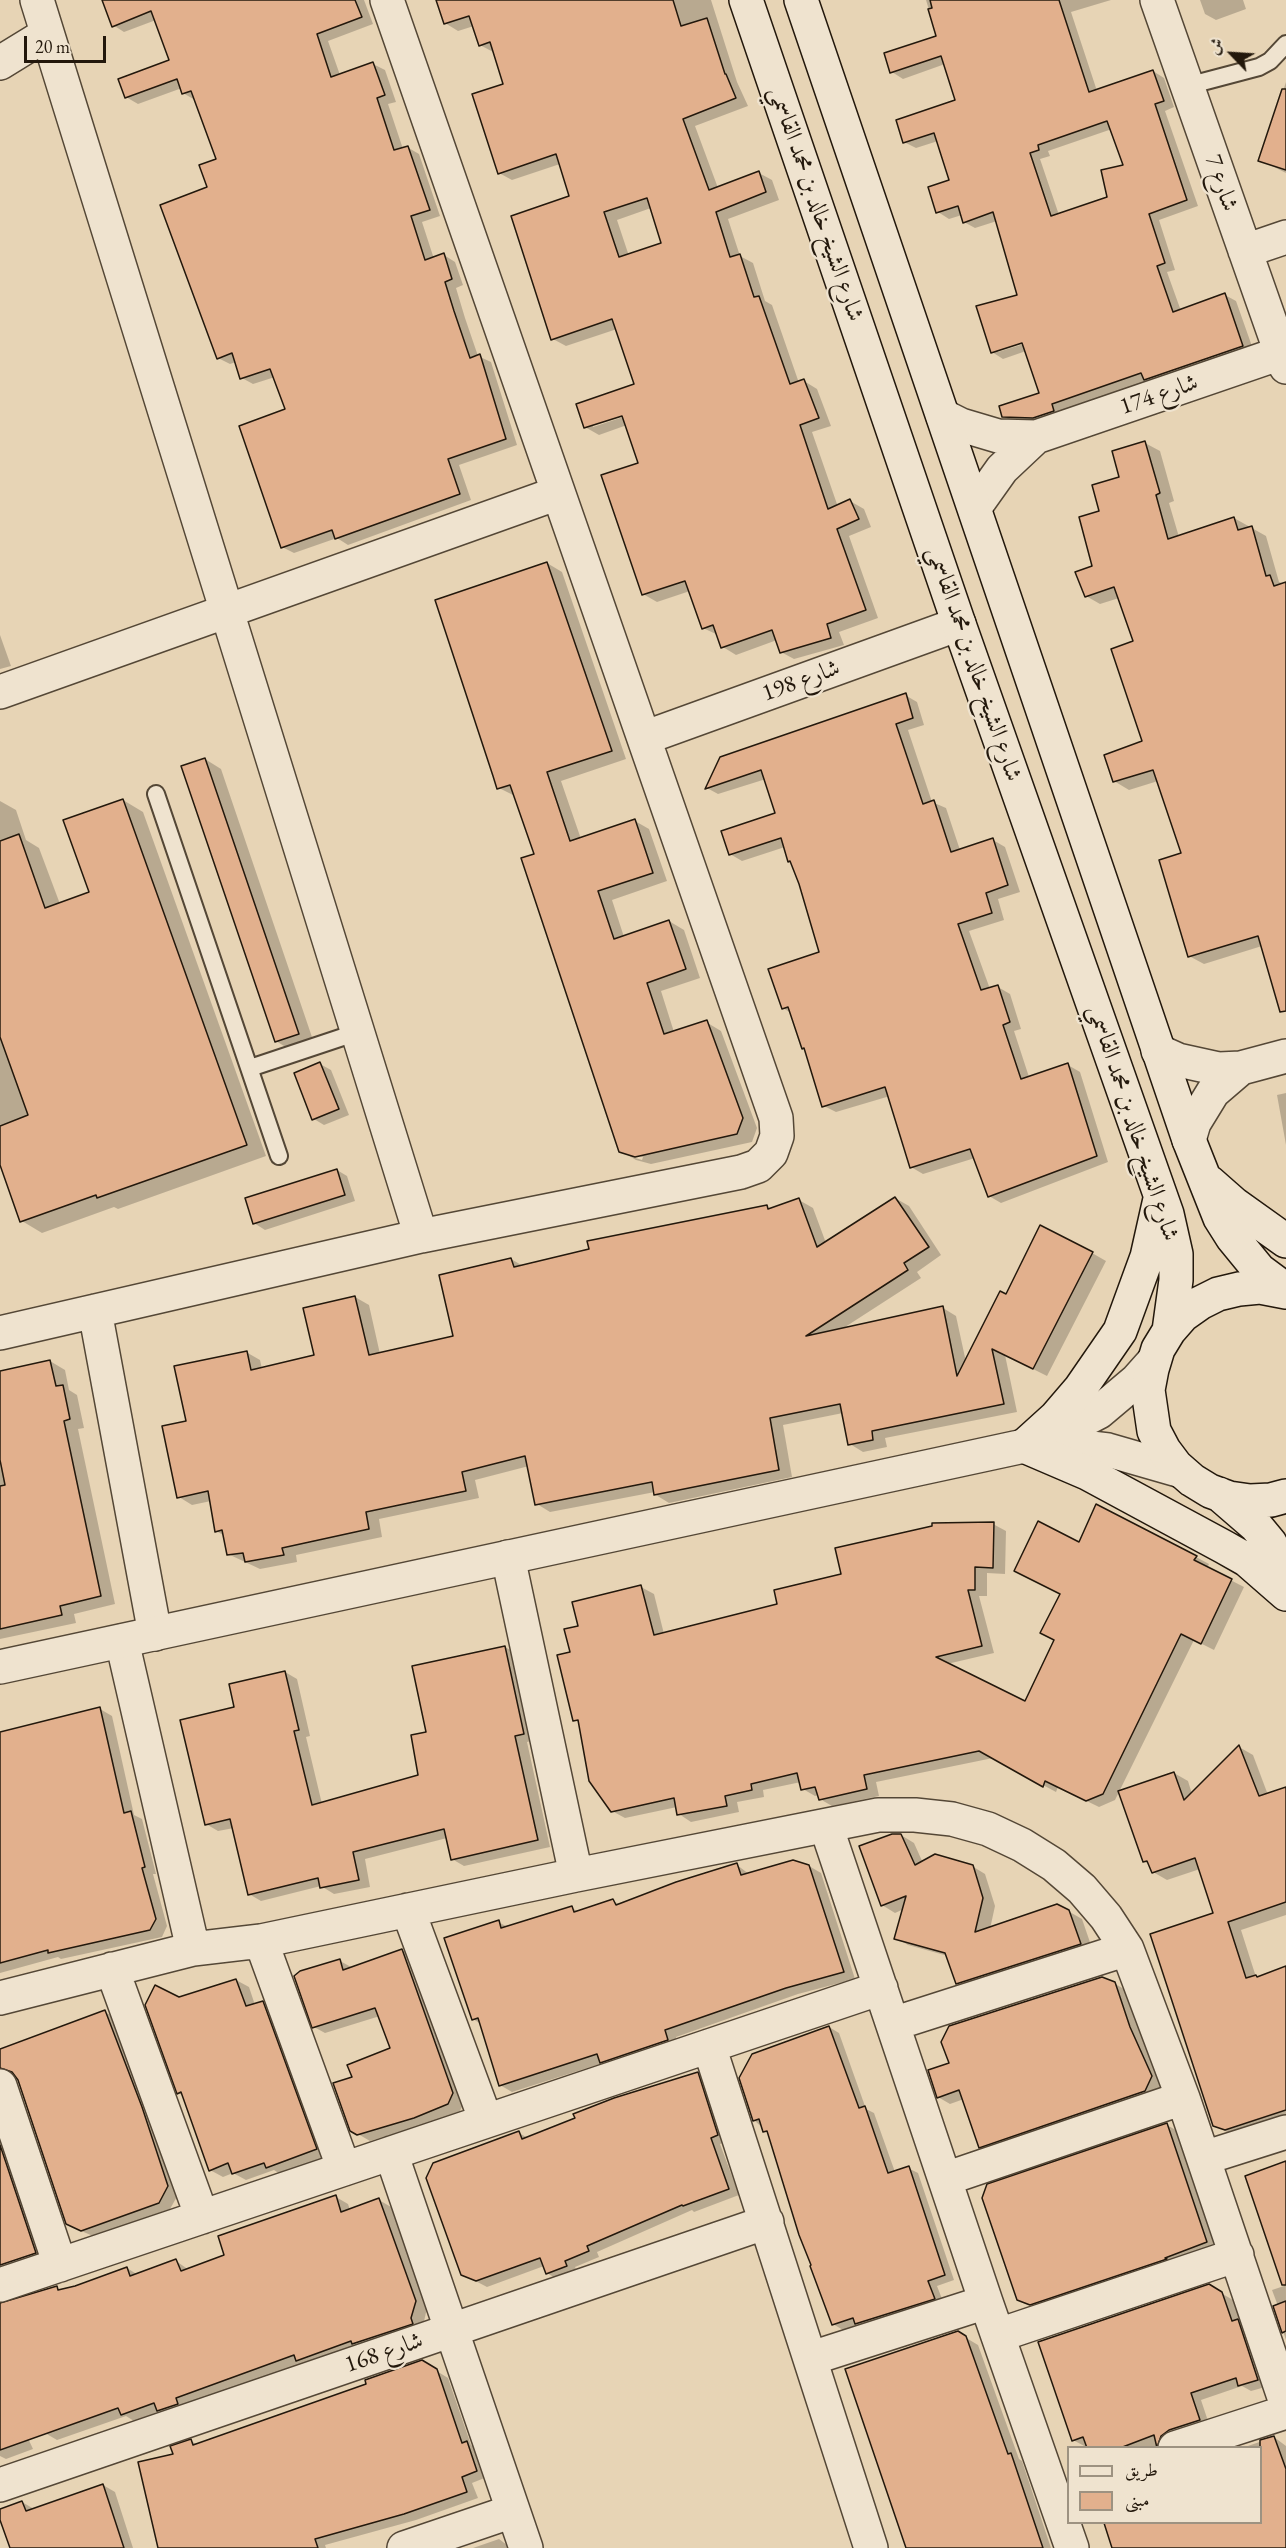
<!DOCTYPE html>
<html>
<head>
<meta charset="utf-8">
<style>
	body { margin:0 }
	#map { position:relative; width:1286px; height:2548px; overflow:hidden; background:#e7d4b5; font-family:"EB Garamond",Amiri,serif }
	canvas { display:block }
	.legend { position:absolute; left:1067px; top:2446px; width:195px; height:78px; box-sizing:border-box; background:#efe3cf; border:2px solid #9d9281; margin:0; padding:8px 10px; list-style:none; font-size:18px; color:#23180c }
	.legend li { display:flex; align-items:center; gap:12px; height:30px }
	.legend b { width:30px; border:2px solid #9d9281 }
	.north { position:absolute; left:1202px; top:24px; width:60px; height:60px; -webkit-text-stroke:4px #efe3cf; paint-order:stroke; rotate:295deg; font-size:16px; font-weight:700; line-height:24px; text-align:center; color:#23180c }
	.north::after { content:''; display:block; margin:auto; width:21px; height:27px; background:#23180c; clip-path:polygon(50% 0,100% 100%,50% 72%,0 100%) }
	.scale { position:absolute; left:24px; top:36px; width:82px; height:27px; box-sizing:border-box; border:3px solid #23180c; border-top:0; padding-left:8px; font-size:18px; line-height:21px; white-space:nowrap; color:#23180c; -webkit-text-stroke:4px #efe3cf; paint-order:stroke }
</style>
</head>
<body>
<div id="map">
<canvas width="1286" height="2548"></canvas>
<ul class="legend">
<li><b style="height:8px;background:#efe3cf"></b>طريق</li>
<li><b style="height:16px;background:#e2b08d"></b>مبنى</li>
</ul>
<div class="north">ش</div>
<div class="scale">20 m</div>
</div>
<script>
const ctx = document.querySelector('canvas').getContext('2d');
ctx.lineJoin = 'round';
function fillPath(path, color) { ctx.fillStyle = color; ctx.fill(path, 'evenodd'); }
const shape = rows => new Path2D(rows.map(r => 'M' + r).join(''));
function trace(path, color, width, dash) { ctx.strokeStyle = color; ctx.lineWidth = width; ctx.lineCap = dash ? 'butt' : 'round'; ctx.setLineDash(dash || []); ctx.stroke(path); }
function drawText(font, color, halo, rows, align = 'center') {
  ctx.font = font + ' "EB Garamond",Amiri,serif'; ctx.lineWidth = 4.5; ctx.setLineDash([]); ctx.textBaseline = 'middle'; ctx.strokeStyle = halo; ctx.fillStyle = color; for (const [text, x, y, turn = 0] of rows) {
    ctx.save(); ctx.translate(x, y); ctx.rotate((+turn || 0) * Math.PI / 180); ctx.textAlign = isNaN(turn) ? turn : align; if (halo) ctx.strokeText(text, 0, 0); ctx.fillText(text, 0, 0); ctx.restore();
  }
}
const shadow = shape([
	[103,0,364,0,373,24,328,41,340,75,373,64,385,70,396,102,388,104,403,149,407,147,419,154,440,216,422,222,434,259,444,255,455,262,463,285,456,288,465,318,478,356,491,362,517,445,459,465,471,500,348,545,337,538,294,553,282,547,287,410,275,377,253,384,242,378,236,362,230,364,218,358,209,188,218,160,195,100,183,93,182,88,138,104,126,97,171,61,156,20,124,32,113,25],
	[438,0,711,0,737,82,748,106,695,126,718,188,759,173,772,180,779,200,728,219,740,256,753,263,765,301,772,305,799,383,804,381,817,389,831,426,812,432,838,507,850,501,864,509,871,527,849,536,878,618,839,632,844,645,794,659,781,652,777,640,736,655,723,647,718,635,703,628,690,591,657,602,643,594,640,464,627,425,599,435,585,427,636,385,617,329,566,346,553,339,571,197,560,164,512,180,499,173,505,85,495,53,480,45,474,26,458,31,445,23],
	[651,208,663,244,629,256,617,220],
	[628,412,629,415,593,427,593,424],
	[926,0,1111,0,1071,12,1097,91,1153,71,1164,78,1174,107,1165,111,1198,206,1159,220,1175,270,1167,272,1181,311,1225,295,1236,301,1254,352,1156,386,1147,381,1062,410,1064,417,1015,423,1003,416,1041,394,1026,351,1003,359,992,352,1019,296,997,221,975,228,964,222,962,215,949,219,938,212,950,181,938,141,916,148,904,142,957,101,945,64,903,79,892,72,937,37],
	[1112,129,1125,166,1109,198,1059,215,1040,159,1050,156,1048,151],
	[1029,339,1030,342,998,352,998,349],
	[1200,0,1243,0,1246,9,1216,20,1205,14],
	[1286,82,1286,173,1260,160],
	[1145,443,1160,451,1174,501,1169,503,1179,537,1234,518,1266,536,1279,582,1286,584,1286,1008,1262,946,1204,964,1189,956,1183,854,1158,781,1129,790,1114,781,1144,742,1135,642,1119,598,1100,604,1086,596,1094,566,1101,512],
	[547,563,562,572,626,759,561,781,581,839,635,821,649,829,667,881,612,900,624,937,669,921,684,930,700,978,661,991,674,1032,706,1022,721,1031,757,1128,752,1142,651,1164,636,1160,621,1151,536,855,515,796,499,788],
	[632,1154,643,1157,642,1160,632,1157],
	[0,635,11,666,0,669],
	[905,695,917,702,924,725,908,730,932,802,946,808,960,850,993,840,1005,847,1020,892,998,899,1004,920,969,931,990,989,998,987,1010,994,1021,1029,1014,1031,1029,1077,1068,1065,1080,1072,1108,1162,1001,1203,989,1196,975,1158,923,1174,911,1167,890,1096,836,1112,824,1106,806,1050,803,1048,791,1013,783,1008,821,953,792,862,789,861,785,847,742,861,730,854,777,814,766,779,718,794,707,788],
	[205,759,221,769,314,1043,292,1051,276,1041],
	[123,800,143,812,266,1156,118,1209,114,1207,42,1233,22,1221,0,1162,0,801,16,810,26,840,39,848,60,904,91,893],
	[320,1064,331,1070,349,1115,324,1125,314,1119],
	[1286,1093,1286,1145,1277,1095],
	[337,1170,347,1176,355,1201,265,1230,254,1223],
	[895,1198,909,1206,941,1255,917,1272,921,1278,842,1329,943,1308,956,1316,966,1362,1007,1296,1092,1253,1106,1261,1047,1376,1005,1355,1017,1412,885,1438,887,1447,863,1452,850,1444,843,1413,783,1425,792,1477,669,1503,656,1495,655,1492,550,1512,537,1504,529,1466,475,1480,479,1498,379,1519,382,1537,296,1555,297,1562,260,1569,228,1554,225,1536,216,1531,211,1501,192,1505,179,1497,188,1422,246,1352,260,1360,262,1369,316,1356,355,1297,369,1305,380,1354,455,1337,511,1259,523,1266,767,1207,772,1210,799,1200,813,1208,826,1243],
	[50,1361,65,1370,69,1390,77,1395,84,1428,78,1429,115,1604,74,1614,76,1623,0,1639,0,1372],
	[1097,1506,1196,1557,1209,1564,1207,1568,1244,1587,1214,1650,1194,1640,1115,1800,1099,1807,1058,1787,1056,1792,993,1758,876,1782,879,1796,832,1806,820,1799,819,1795,815,1796,803,1789,801,1782,763,1790,764,1797,737,1802,739,1812,691,1822,679,1814,677,1807,625,1818,612,1811,580,1723,575,1720,572,1654,580,1627,641,1587,654,1594,664,1634,779,1605,843,1575,993,1524,1006,1531,1005,1574,987,1573,987,1596,979,1596,994,1653,947,1664,1026,1703,1056,1640,1061,1594,1080,1544],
	[505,1647,517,1654,536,1740,527,1742,550,1847,464,1866,452,1859,447,1838,365,1859,370,1887,334,1894,321,1886,261,1901,249,1894,234,1828,218,1831,206,1824,236,1708,285,1672,297,1679,310,1736,306,1737,322,1804,420,1776,428,1733],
	[100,1709,112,1716,134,1815,142,1819,156,1874,153,1874,167,1926,162,1937,61,1959,58,1957,0,1973,0,1733],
	[1239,1747,1253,1755,1268,1795,1286,1790,1286,1915,1241,1930,1256,1977,1258,1978,1286,1968,1286,2122,1229,2133,1214,2125,1215,1914,1200,1869,1167,1880,1153,1872,1150,1865,1144,1861,1174,1773,1188,1781,1192,1794],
	[901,1835,914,1843,923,1863,972,1866,985,1874,995,1906,990,1929,1068,1911,1082,1919,1093,1951,970,1990,957,1983,948,1956,908,1945,896,1938,904,1909,895,1913,882,1905],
	[737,1865,749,1874,809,1866,821,1873,855,1979,798,1994,676,2037,680,2047,614,2069,603,2063,512,2092,500,2085,481,2024,473,2019,498,1922,508,1927,572,1908,579,1912,613,1901,621,1905],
	[402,1950,414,1957,465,2100,460,2111,427,2124,370,2141,358,2134,354,2078,392,2049,380,2016,325,2033,314,2027,340,1961,353,1968],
	[236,1980,249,1987,255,2005,263,2002,275,2009,328,2156,280,2174,274,2170,246,2180,233,2173,223,2177,210,2170,184,2096,178,2093,178,1999],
	[1114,1983,1127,1991,1164,2083,1157,2097,992,2154,980,2147,964,2099,950,2104,938,2097,951,2064],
	[105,2012,116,2018,179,2193,170,2209,93,2236,79,2230,19,2079,15,2073,6,2074,0,2078,0,2051],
	[829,2027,839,2033,866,2109,874,2113,895,2172,908,2168,918,2173,954,2280,937,2286,944,2304,866,2329,858,2324,843,2330,833,2324,769,2134,754,2120],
	[698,2074,708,2080,728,2141,720,2144,739,2195,694,2212,692,2210,597,2252,599,2257,575,2267,577,2272,557,2279,547,2273,544,2266,487,2287,462,2274,519,2133,528,2138,577,2119,614,2099],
	[0,2120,47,2259,0,2274],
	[1167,2125,1179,2132,1219,2249,1043,2311,1018,2299],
	[1286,2163,1286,2340,1275,2307,1278,2306,1272,2290,1284,2286,1247,2177],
	[336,2197,348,2204,350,2210,379,2200,391,2207,427,2308,423,2326,309,2367,303,2363,187,2404,170,2417,160,2411,134,2421,126,2416,57,2440,45,2433,56,2287,62,2291,127,2268,138,2275,176,2261,189,2270,226,2256],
	[1209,2286,1233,2300,1241,2323,1249,2327,1269,2386,1251,2391,1242,2386,1201,2400,1210,2427,1170,2448,1088,2448,1073,2440],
	[958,2333,978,2345,1019,2459,1022,2461,1051,2548,908,2548],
	[422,2362,448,2378,471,2445,478,2449,487,2477,472,2483,478,2498,416,2520,325,2545,326,2548,160,2548,175,2455,191,2441,198,2445,368,2385],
	[0,2378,33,2449,6,2459,0,2456],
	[1274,2437,1286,2446,1286,2548,1113,2548,1106,2522,1260,2522,1260,2448,1242,2448],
	[103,2485,115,2492,133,2548,12,2548,0,2510,22,2502,34,2509],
	[499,2539,511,2548,473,2548]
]);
const building = shape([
	[102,0,355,0,362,17,317,34,331,77,373,62,385,95,377,98,394,150,408,146,430,210,411,216,425,260,444,253,452,279,445,282,454,311,470,358,480,354,506,439,448,459,460,494,335,539,332,530,281,548,239,426,285,409,270,369,240,379,232,353,217,359,160,205,207,187,199,165,216,159,191,91,182,94,177,79,125,98,118,79,169,60,151,11,112,27,102,0],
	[436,0,673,0,681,26,707,18,725,74,726,74,736,98,683,119,709,190,759,171,766,192,716,212,730,257,740,254,754,297,759,296,790,384,804,379,819,418,800,425,828,509,850,499,859,519,837,529,866,610,827,624,831,638,780,653,772,630,721,648,713,625,702,629,685,581,642,595,601,475,638,463,622,416,584,428,576,404,634,384,612,319,551,340,511,216,569,196,556,154,498,174,472,94,503,84,490,42,479,46,469,16,444,24,436,0],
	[647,198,661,243,619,257,604,212,647,198],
	[930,0,1059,0,1089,92,1153,70,1164,101,1155,104,1187,200,1149,214,1165,263,1157,266,1173,312,1225,293,1243,346,1144,380,1141,373,1052,404,1054,411,1033,418,1002,417,999,406,1039,393,1022,343,991,353,976,306,1017,295,993,212,963,223,958,206,936,213,928,187,949,180,934,133,903,143,896,120,955,100,941,56,890,73,884,53,936,36,928,9,932,8,930,0],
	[1107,121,1123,165,1101,170,1107,197,1051,216,1030,153,1039,150,1038,145,1107,121],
	[1282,89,1286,89,1286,170,1258,161,1282,89],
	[1145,441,1160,493,1156,495,1168,539,1234,517,1238,530,1252,526,1266,576,1270,575,1274,586,1286,582,1286,1011,1280,1012,1258,936,1188,957,1159,860,1181,853,1153,770,1113,782,1104,755,1142,741,1111,649,1133,641,1114,587,1085,597,1075,572,1092,566,1079,517,1099,511,1092,485,1119,477,1112,451,1145,441],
	[547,562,612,751,547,772,570,841,635,819,653,873,598,891,614,939,669,920,686,969,647,983,664,1034,707,1020,743,1118,737,1134,635,1157,619,1152,521,858,534,854,510,785,497,789,493,776,435,600,547,562],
	[906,693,913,718,896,724,923,804,934,800,951,852,993,838,1008,885,986,893,992,913,958,924,981,990,998,985,1010,1022,1003,1025,1021,1079,1068,1063,1097,1156,988,1197,970,1149,910,1168,885,1087,822,1107,804,1048,802,1049,788,1007,782,1009,768,969,819,952,799,884,790,861,788,862,781,838,729,855,721,831,775,813,761,770,705,789,720,757,906,693],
	[205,758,299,1034,275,1042,181,766,205,758],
	[123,799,247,1145,97,1198,96,1195,20,1222,0,1165,0,1126,28,1115,0,1037,0,841,19,834,45,908,89,892,63,820,123,799],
	[320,1062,339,1109,312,1120,294,1073,320,1062],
	[337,1169,345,1195,253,1224,245,1198,337,1169],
	[895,1197,929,1247,904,1263,908,1270,806,1336,943,1306,957,1376,1000,1291,1006,1294,1040,1225,1093,1252,1033,1369,992,1349,1004,1404,872,1431,873,1440,848,1445,840,1404,770,1418,779,1470,654,1495,652,1482,535,1505,525,1456,462,1472,466,1491,366,1512,369,1529,282,1548,284,1555,245,1562,243,1553,227,1555,222,1530,215,1532,208,1491,177,1498,162,1426,186,1421,174,1366,247,1351,251,1370,314,1355,303,1308,355,1296,369,1355,453,1336,439,1275,511,1258,514,1267,589,1249,587,1241,767,1205,768,1209,799,1198,817,1247,895,1197],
	[50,1360,56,1386,63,1385,70,1419,64,1421,101,1596,60,1606,62,1615,0,1629,0,1486,5,1485,0,1460,0,1371,50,1360],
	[1096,1504,1197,1556,1194,1560,1232,1579,1201,1644,1181,1634,1103,1794,1086,1801,1045,1781,1043,1787,979,1751,864,1775,867,1789,819,1800,815,1787,801,1790,797,1773,751,1784,752,1790,725,1796,727,1806,677,1815,674,1798,611,1812,589,1781,578,1720,573,1721,557,1655,570,1652,564,1629,578,1626,572,1602,641,1585,654,1635,777,1604,774,1590,841,1574,835,1548,932,1526,932,1523,994,1522,993,1568,975,1567,975,1590,968,1590,982,1646,936,1657,1025,1701,1054,1640,1040,1633,1060,1594,1014,1571,1038,1521,1079,1542,1096,1504],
	[505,1646,524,1734,515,1736,538,1840,451,1860,444,1829,353,1852,359,1880,320,1888,318,1878,248,1895,230,1819,205,1825,180,1720,234,1707,229,1684,285,1671,299,1730,294,1731,312,1805,418,1775,411,1735,426,1732,412,1666,505,1646],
	[100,1707,124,1813,131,1811,145,1867,142,1868,156,1919,150,1930,48,1953,48,1950,0,1963,0,1732,100,1707],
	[1239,1745,1259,1796,1286,1787,1286,1902,1228,1922,1246,1978,1256,1975,1257,1977,1286,1966,1286,2110,1225,2130,1213,2126,1150,1934,1213,1913,1195,1858,1152,1873,1147,1861,1143,1862,1118,1791,1174,1772,1184,1800,1239,1745],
	[892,1834,901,1834,915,1865,935,1854,973,1865,983,1898,975,1932,1057,1904,1069,1910,1081,1944,956,1984,945,1953,894,1939,906,1896,881,1906,859,1846,892,1834],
	[793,1860,809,1865,844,1972,786,1988,665,2030,668,2040,600,2063,597,2054,499,2086,478,2018,472,2020,444,1938,499,1920,501,1928,572,1906,574,1912,613,1899,616,1905,676,1882,737,1863,741,1875,793,1860],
	[402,1949,453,2093,448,2104,414,2118,357,2135,350,2131,333,2083,352,2077,347,2065,390,2048,375,2008,312,2028,294,1976,300,1971,340,1959,343,1970,402,1949],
	[1102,1977,1115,1982,1130,2027,1152,2076,1145,2091,979,2148,959,2090,937,2098,928,2070,949,2063,941,2042,949,2026,1102,1977],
	[236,1979,246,2006,263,2001,317,2149,266,2168,264,2163,232,2174,228,2163,209,2171,181,2092,177,2094,145,2005,155,1985,179,1997,236,1979],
	[105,2010,142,2107,168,2186,159,2203,81,2231,66,2224,18,2080,12,2072,0,2068,0,2049,105,2010],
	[829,2026,859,2108,865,2106,888,2173,909,2166,945,2275,928,2281,935,2299,855,2324,853,2318,832,2325,810,2266,811,2265,799,2235,767,2131,763,2132,759,2119,753,2121,739,2078,752,2054,829,2026],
	[698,2072,718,2135,711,2138,729,2189,683,2206,682,2205,587,2246,589,2251,565,2261,567,2266,546,2274,540,2258,476,2281,461,2275,426,2178,433,2163,519,2131,522,2139,575,2118,573,2114,614,2098,698,2072],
	[1167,2123,1207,2242,1165,2258,1167,2259,1030,2305,1017,2300,982,2198,987,2184,1167,2123],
	[0,2145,36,2253,0,2265,0,2145],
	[1286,2161,1286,2285,1282,2285,1245,2176,1286,2161],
	[336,2195,341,2212,379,2198,416,2301,411,2318,413,2324,352,2344,351,2341,296,2361,294,2355,176,2398,178,2404,157,2411,154,2403,121,2415,118,2408,0,2450,0,2303,57,2286,58,2290,75,2286,127,2267,130,2276,176,2259,181,2271,224,2255,218,2236,336,2195],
	[1209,2284,1222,2292,1232,2321,1238,2319,1258,2380,1238,2386,1236,2378,1191,2393,1200,2420,1169,2430,1161,2436,1157,2448,1154,2435,1120,2448,1087,2448,1083,2437,1072,2441,1038,2342,1209,2284],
	[1286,2301,1286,2331,1282,2333,1273,2306,1286,2301],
	[958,2331,966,2336,1008,2454,1011,2453,1043,2548,906,2548,845,2369,958,2331],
	[422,2360,437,2369,462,2443,467,2441,477,2471,462,2477,467,2492,404,2514,315,2539,318,2548,158,2548,138,2462,173,2454,170,2446,191,2439,193,2445,366,2384,365,2380,422,2360],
	[1274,2436,1286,2469,1286,2548,1112,2548,1104,2523,1260,2523,1260,2440,1274,2436],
	[103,2484,124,2548,10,2548,0,2520,0,2509,22,2501,26,2511,103,2484]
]);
const service = shape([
	[1187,86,1259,67,1270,61,1286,44],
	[156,794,279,1156],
	[250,1068,358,1032]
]);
const minor = shape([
	[37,0,421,1236],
	[1157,0,1286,367],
	[0,63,47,34],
	[1245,251,1286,237],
	[943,416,961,425,998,436,1036,437,1281,353],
	[975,507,1002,469,1036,437],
	[0,692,558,493],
	[644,738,959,624],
	[1158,1051,1178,1060,1219,1069,1241,1068,1286,1056],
	[1189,1140,1194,1123,1213,1092,1241,1068],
	[95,1311,155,1634],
	[0,1333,421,1236,741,1172,758,1166,771,1153,777,1136,776,1118,387,0],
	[508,1557,576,1875],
	[122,1641,193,1949],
	[826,1826,986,2302,1072,2548],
	[408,1910,486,2121],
	[261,1941,344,2169],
	[112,1969,202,2217],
	[0,1998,193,1949,261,1941,576,1875,878,1815,915,1815,952,1819,988,1829,1022,1845,1054,1865,1082,1889,1106,1917,1127,1949,1183,2098,1286,2403],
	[893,2024,1127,1949],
	[709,2046,871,2548],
	[0,2086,60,2265],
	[391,2153,526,2548],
	[1204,2158,1286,2132],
	[945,2179,1183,2098],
	[0,2285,881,1988],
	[999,2335,1237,2255],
	[812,2358,986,2302],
	[1175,2448,1286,2412],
	[0,2485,767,2222],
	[404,2548,513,2511]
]);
const tertiary = shape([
	[1040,1445,1057,1444,1108,1450,1181,1471],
	[0,1667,1024,1446,1055,1435,1099,1412,1137,1380,1153,1362]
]);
const secondary = shape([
	[746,0,959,624,1167,1214,1176,1254,1176,1280,1169,1331],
	[801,0,1189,1140,1220,1218,1232,1237,1259,1270,1286,1290],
	[1209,1182,1234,1204,1286,1241],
	[1160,1199,1147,1257,1120,1331,1080,1389,1056,1417,1024,1446,1087,1473,1224,1547,1247,1560,1286,1594],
	[1286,1292,1260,1287,1239,1289,1218,1294,1200,1303,1183,1315,1169,1331,1158,1349,1152,1369,1148,1390,1154,1431,1164,1450,1176,1466,1192,1480,1210,1491,1229,1498,1250,1501,1271,1500,1286,1496],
	[1219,1494,1256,1526,1270,1543,1286,1570]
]);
const streetNames = [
	["شارع 7",1221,183,71],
	["شارع الشيخ خالد بن محمد القاسمي",816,204,71],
	["شارع 174",1159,395,-19],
	["شارع الشيخ خالد بن محمد القاسمي",974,664,71],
	["شارع 198",801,681,-20],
	["شارع الشيخ خالد بن محمد القاسمي",1133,1123,72],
	["شارع 168",384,2353,-19]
];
fillPath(shadow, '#0003');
fillPath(building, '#e2b08d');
trace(building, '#23180c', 1.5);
trace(service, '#544736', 20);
trace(minor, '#544736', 36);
trace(tertiary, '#544736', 36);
trace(secondary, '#23180c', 36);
trace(service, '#efe3cf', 16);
trace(minor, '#efe3cf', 33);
trace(tertiary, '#efe3cf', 33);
trace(secondary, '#efe3cf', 33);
drawText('24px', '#23180c', '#efe3cf', streetNames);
</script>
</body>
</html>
